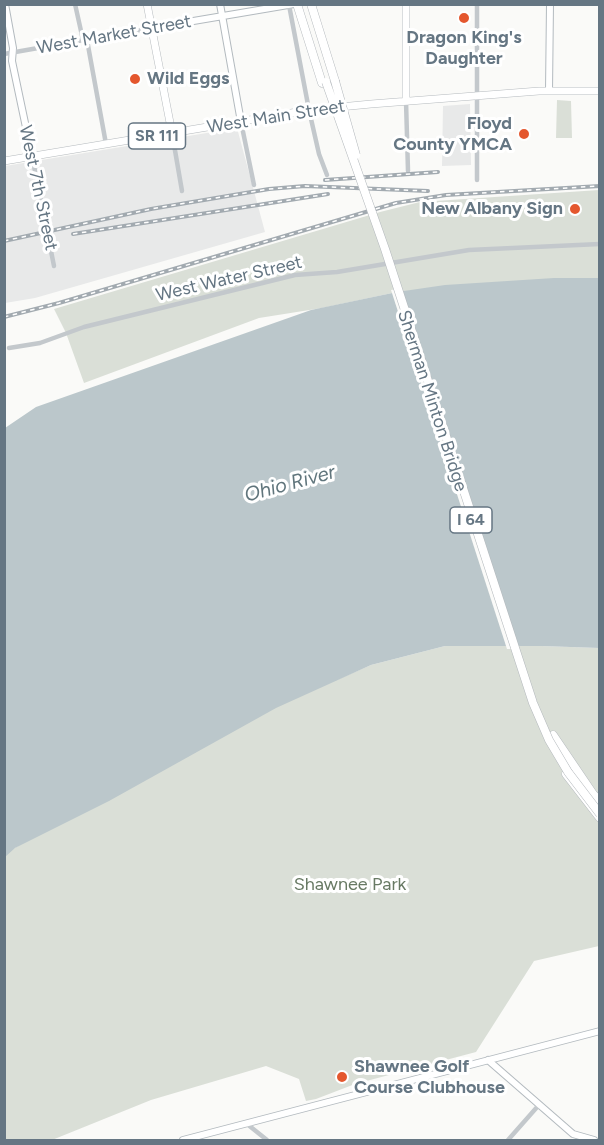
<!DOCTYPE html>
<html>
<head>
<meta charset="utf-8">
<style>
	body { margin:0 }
	#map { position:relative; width:604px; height:1145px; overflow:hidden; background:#fafaf8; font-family:Figtree,sans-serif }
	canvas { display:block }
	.frame { position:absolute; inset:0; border:6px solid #657683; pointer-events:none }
</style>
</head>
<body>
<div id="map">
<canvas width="604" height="1145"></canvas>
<div class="frame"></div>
</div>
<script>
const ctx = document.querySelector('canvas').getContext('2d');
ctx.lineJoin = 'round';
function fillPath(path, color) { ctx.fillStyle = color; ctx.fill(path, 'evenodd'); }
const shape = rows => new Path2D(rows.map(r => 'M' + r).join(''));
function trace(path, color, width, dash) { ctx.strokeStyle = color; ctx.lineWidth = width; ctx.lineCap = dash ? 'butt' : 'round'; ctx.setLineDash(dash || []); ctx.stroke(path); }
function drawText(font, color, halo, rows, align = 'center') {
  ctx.font = font + ' Figtree,sans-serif'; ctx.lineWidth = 6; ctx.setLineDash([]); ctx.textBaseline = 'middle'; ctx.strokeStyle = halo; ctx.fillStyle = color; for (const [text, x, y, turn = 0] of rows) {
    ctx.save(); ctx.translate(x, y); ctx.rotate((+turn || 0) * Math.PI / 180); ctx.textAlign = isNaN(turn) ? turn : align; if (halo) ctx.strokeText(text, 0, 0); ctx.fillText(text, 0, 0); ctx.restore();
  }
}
const built = shape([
	[470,104,471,165,442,166,443,106],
	[237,128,265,232,35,298,5,303,5,166]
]);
const green = shape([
	[557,100,571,101,572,138,556,138],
	[599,190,599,278,397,292,322,308,259,318,84,383,66,333,54,309,380,212,420,202],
	[445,646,542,646,599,648,599,946,534,961,476,1052,355,1084,316,1099,306,1101,299,1079,266,1066,151,1100,52,1140,5,1140,5,854,170,752,371,665]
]);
const water = shape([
	[554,278,599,278,599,648,542,646,445,646,371,665,276,708,109,801,15,848,5,857,5,428,36,407,311,310,397,292,445,285]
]);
const pier = shape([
	[401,288,518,649,507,649,391,290]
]);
const street = shape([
	[75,4,83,40],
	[477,4,477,180],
	[289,5,309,110,319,154,327,175],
	[87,40,106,144],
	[4,54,152,28],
	[406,101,408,171],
	[241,122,254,185],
	[172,133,182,191],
	[32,156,54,266],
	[9,348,40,343,84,327,295,275,337,272,469,250,600,244],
	[247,1124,267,1140],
	[508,1140,538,1106]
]);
const secondary = shape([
	[5,4,13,48,12,61,32,156],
	[220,4,241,122],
	[152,28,294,4],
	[549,91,550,4],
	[488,1060,573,1134,594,1140],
	[183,1140,600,1031]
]);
const primary = shape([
	[147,4,172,133],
	[406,4,406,101],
	[4,161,309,110,371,104,539,91,600,91]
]);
const highway = shape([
	[297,4,322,83],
	[311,4,335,81],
	[553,735,593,794,600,801],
	[566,774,600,818]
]);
const rail = shape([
	[325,180,438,172],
	[73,234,328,194],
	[4,241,151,209,269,189,305,186,428,191],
	[4,317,59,303,396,203,446,195,600,186]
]);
const highwayBridge = shape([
	[335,81,356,155],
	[326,82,385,249,533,703,549,740,568,772,600,814]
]);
const markers = [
	[464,18,6,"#e4572e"],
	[135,79,6,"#e4572e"],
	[524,134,6,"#e4572e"],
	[575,209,6,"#e4572e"],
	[342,1077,6,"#e4572e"]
];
const shields = [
	[157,136,57],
	[471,520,42]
];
const shieldNames = [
	["SR 111",157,136],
	["I 64",471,520]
];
const streetNames = [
	["West Market Street",114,35,-10],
	["West Main Street",276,117,-9],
	["West 7th Street",38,188,78],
	["West Water Street",229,279,-13],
	["Sherman Minton Bridge",432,401,72]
];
const poiNames = [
	["Dragon King's",464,38,"center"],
	["Daughter",464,59,"center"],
	["Wild Eggs",147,79],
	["Floyd",512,124,"right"],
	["County YMCA",512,145,"right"],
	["New Albany Sign",563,209,"right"],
	["Shawnee Golf",354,1067],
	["Course Clubhouse",354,1088]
];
const parkNames = [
	["Shawnee Park",350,885]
];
const waterNames = [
	["Ohio River",290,484,-15]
];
fillPath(built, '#e8e9e9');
fillPath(green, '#dadfd7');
fillPath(water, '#bbc7cb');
fillPath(pier, '#fafaf8');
trace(secondary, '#b3babf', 8);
trace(primary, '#b5babe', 8);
trace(highway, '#b4b9bd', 9);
trace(street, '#c3c8cc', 4.5);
trace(secondary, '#fff', 6);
trace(primary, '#fff', 7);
trace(highway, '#fff', 8);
trace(rail, '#a2aab0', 4);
trace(rail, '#fff', 1.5, [4.5]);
trace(highwayBridge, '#b4b9bd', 9, []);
trace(highwayBridge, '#fff', 8);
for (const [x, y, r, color] of markers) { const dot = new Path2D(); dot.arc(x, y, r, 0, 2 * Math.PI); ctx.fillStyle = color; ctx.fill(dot); trace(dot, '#fff', 2); }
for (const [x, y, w] of shields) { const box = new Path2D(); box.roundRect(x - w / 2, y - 13, w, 26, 4.5); ctx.fillStyle = '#fff'; ctx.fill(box); trace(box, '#657683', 1.5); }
drawText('bold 16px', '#657683', null, shieldNames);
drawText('18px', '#657683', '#fff', streetNames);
drawText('bold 18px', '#657683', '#fff', poiNames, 'left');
drawText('18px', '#687a64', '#fff', parkNames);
drawText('italic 20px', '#60757c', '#fff', waterNames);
</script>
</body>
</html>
